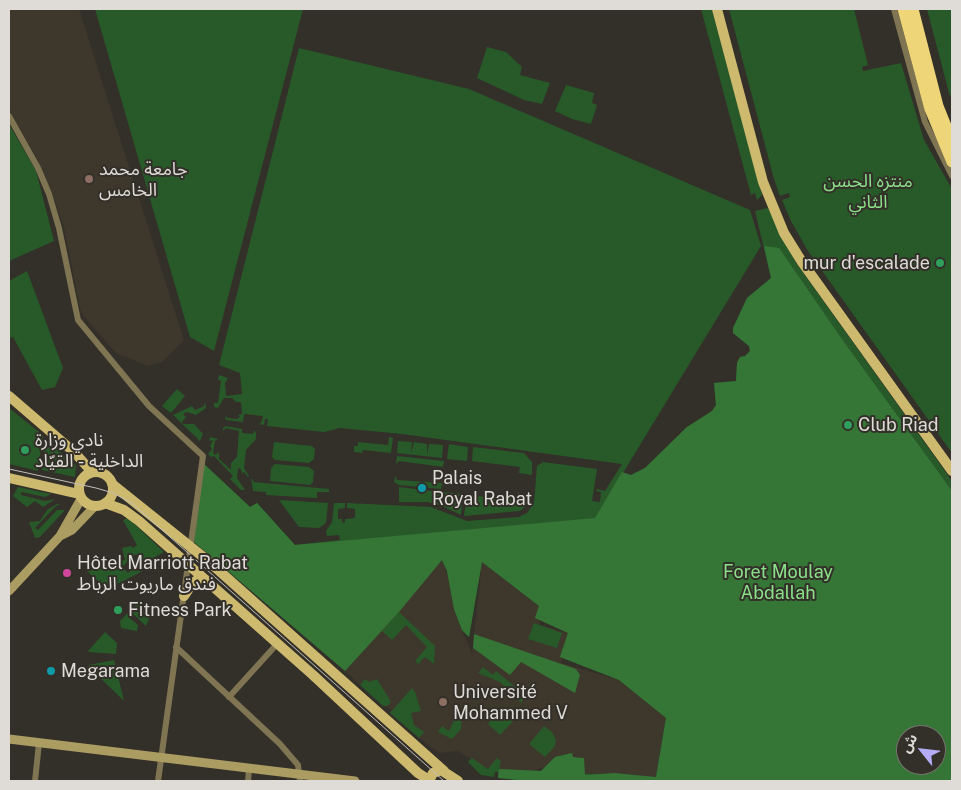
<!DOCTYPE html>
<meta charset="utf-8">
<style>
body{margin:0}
#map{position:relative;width:961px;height:790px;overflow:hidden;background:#332f29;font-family:"Public Sans","Noto Sans Arabic",sans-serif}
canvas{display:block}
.frame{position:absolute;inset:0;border:10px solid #dfdcd8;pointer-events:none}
.north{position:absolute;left:896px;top:725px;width:50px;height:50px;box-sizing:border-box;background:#332f29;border:1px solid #78746f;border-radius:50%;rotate:299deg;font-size:14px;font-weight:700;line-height:20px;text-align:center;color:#dfdcd8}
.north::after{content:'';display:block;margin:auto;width:18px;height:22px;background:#b5acf8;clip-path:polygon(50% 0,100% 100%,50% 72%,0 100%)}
</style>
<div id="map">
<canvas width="961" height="790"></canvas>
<div class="frame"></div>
<div class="north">ش</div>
</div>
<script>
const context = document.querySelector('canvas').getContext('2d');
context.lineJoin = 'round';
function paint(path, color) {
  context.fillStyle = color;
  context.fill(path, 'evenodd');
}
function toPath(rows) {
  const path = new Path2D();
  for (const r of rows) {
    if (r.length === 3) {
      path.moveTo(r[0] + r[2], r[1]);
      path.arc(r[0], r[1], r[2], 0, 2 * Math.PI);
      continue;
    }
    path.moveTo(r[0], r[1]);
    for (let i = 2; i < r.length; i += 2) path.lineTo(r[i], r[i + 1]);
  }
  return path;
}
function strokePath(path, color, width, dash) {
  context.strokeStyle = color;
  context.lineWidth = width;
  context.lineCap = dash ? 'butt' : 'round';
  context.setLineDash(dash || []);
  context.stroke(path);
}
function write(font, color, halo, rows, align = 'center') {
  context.font = font + ' "Public Sans","Noto Sans Arabic",sans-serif';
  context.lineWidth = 4;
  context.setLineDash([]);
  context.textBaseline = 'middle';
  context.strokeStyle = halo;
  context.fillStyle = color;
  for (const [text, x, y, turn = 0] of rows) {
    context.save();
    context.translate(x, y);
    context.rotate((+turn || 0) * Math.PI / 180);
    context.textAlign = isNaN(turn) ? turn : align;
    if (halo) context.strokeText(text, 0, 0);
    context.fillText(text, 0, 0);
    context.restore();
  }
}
paint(toPath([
 [9,9,79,9,184,340,162,362,148,366,116,353,81,313,64,228,55,201,36,157,9,109],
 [443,559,462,630,472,653,482,562,539,606,540,625,568,633,561,663,619,680,667,718,656,777,575,773,555,757,547,766,533,771,498,772,488,769,457,751,440,753,429,746,390,713,391,709,383,706,345,671]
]), '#3e372c');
paint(toPath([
 [95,9,303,9,214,351,190,337],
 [701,9,712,9,762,195,757,200,755,193,751,195],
 [729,9,854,9,868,65,862,67,863,71,901,63,924,140,952,189,952,453,808,251,791,221,782,200,790,197,789,193,780,196,774,179],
 [927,9,952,9,952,100,949,93],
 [487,47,506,52,522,67,520,75,550,83,542,104,524,100,477,78],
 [299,48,469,89,750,210,761,246,623,473,631,475,645,468,687,427,712,411,716,405,714,383,736,381,737,363,740,357,745,356,750,351,749,346,733,333,733,328,747,298,771,278,755,211,768,208,797,264,952,481,952,781,526,781,498,778,498,772,495,772,494,777,481,775,468,762,472,758,488,769,497,758,501,761,499,769,541,771,555,757,572,753,575,773,656,777,666,718,619,680,560,657,568,633,535,618,539,606,482,562,469,637,462,630,454,609,447,571,442,560,345,671,194,542,203,463,250,507,257,503,295,545,340,540,339,535,327,536,326,531,332,522,334,503,345,503,345,508,338,509,338,519,342,519,342,523,345,522,345,519,355,518,355,509,347,508,347,503,431,507,467,521,519,517,527,513,534,503,537,466,543,462,597,469,592,501,600,502,601,492,596,491,597,489,605,491,622,464,402,434,340,428,324,432,267,426,268,419,265,419,264,425,258,424,261,423,263,416,244,414,243,422,226,420,225,416,228,418,237,419,240,417,238,415,242,414,241,402,236,402,232,398,224,398,218,408,214,407,214,403,218,403,221,381,218,380,219,375,228,378,225,383,226,396,242,394,240,373,219,365],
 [906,735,936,735,936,765,906,765],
 [566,85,594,93,592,103,597,105,591,124,572,119,555,111],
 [9,124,36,171,54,241,9,261],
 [27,271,63,368,55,387,42,390,13,337,9,338,9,281],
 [177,389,185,396,171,413,162,406],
 [205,402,206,408,196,415,187,412,183,414,186,417,182,422,183,424,194,424,203,434,200,441,173,415,192,406,195,410,204,406],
 [9,408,43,435,38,471,9,464],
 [226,426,242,429,242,433,253,434,254,430,256,433,256,439,246,450,244,468,249,476,248,477,244,472,242,474,241,469,238,468,237,478,245,490,241,490,230,479,233,476,214,456,211,457,208,454,212,449,210,446,213,440,209,441,210,437,218,439,215,441,213,453,215,455,219,452,219,459,231,470,231,463,237,457,239,431,226,428,223,431,223,428],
 [389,437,393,438,391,453,363,450,362,453,354,452,354,446,358,446,358,442,388,445],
 [45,439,76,465,75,477,42,470],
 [398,441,412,442,411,453,414,442,427,444,427,455,429,444,443,445,442,458,397,453],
 [274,442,312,446,315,449,314,459,309,463,275,460,272,457],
 [449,444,468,447,467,461,447,459],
 [473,447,524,453,532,462,532,475,519,473,520,467,472,461],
 [397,456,444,461,443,467,399,461,396,464],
 [275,464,309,467,314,471,313,482,310,485,270,481,271,468],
 [395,476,397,480,442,483,441,489,399,485,394,482],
 [251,478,254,482,329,489,329,492,317,492,317,498,266,495,266,492,253,491],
 [18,487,51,494,45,497,21,492,21,495,45,501,55,499,43,507,35,501,27,507,13,496],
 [399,487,441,492,439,505,428,502,399,502],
 [444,492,463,494,461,515,442,506],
 [517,493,531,495,527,505,520,511,464,516,467,495,516,500],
 [279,500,328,503,326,523,319,528,299,527],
 [57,504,60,504,55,507,35,528,38,530,57,510,65,510,40,537,35,538,29,522,40,521,47,510],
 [128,518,164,552,143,564,136,554,122,567,128,573,138,563,143,571,107,589,87,571,119,565,118,561,125,560,122,548,131,546,133,548,137,545,123,520],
 [139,602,151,614,146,626,132,613,128,617,138,625,137,631,121,628,120,621],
 [399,612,435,646,434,664,425,657,418,664,415,661,427,647,406,625,392,640,382,631],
 [534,623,562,633,557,648,528,639],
 [105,632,117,643,116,654,89,652,88,651],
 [114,660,124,701,88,666,89,665],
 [483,667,493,675,496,671,526,696,521,703,500,682,478,673],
 [365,679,369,682,377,679,391,702,387,706,383,706,360,685],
 [412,688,415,692,421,711,411,713,414,725,424,732,419,738,390,713],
 [514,712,517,717,500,735,488,724,494,716,499,721],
 [456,716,462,718,461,729,452,739,438,732,442,726,449,731],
 [544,726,552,732,556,740,555,746,545,757,529,744]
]), '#285a29');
paint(toPath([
 [764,246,779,248,844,342,952,491,952,781,530,781,498,778,499,769,541,771,555,757,572,753,573,757,584,758,585,775,614,773,656,777,666,718,619,680,560,657,568,633,535,618,539,606,482,562,469,637,462,630,454,609,447,571,442,560,399,612,345,671,194,542,203,463,250,507,257,503,295,545,595,518,622,472,631,475,645,468,687,427,712,411,716,405,714,383,736,381,737,363,740,357,745,356,750,351,749,346,733,333,733,328,747,298,771,278],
 [906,735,936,735,936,765,906,765],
 [474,634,576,669,580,675,575,693,521,662,510,675,473,648]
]), '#357536');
strokePath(toPath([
 [894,9,925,122,952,176],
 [9,116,38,168,49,194,59,228,78,320,149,406,203,456,158,781],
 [176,647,280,744,298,765,300,781],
 [229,697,277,644],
 [35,781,39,743],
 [248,781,249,769]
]), '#7f7552', 6);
strokePath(toPath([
 [60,536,72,530,95,506],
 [9,591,60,536,81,499],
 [9,739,355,781]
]), '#ab9c62', 9);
strokePath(toPath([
 [717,9,763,182,784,233,802,262,952,471],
 [9,396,74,452,92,472],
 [96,489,17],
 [9,478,79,494],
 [112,484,207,560,444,771],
 [105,503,124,510,139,521,313,675,418,773,429,780],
 [184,596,192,584,201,577],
 [429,781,433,773,441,770,458,781]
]), '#ceba6e', 10);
strokePath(toPath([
 [903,9,930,109,952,162],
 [913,9,938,106,952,141]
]), '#edd578', 11);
strokePath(toPath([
 [9,469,96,488,113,493,133,504,444,781]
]), '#c3c0bc', 1);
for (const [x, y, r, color] of [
 [89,179,5,"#8d6e63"],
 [940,263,5,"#2e9e5b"],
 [848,425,5,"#2e9e5b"],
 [25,450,5,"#2e9e5b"],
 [422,488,5,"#0f9aa8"],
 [67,573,5,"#d1479c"],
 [118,610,5,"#2e9e5b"],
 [51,671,5,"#0f9aa8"],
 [443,702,5,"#8d6e63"]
]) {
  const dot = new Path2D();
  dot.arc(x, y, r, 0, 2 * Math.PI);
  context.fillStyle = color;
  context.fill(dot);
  strokePath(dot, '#332f29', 2);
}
write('18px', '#dfdcd8', '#332f29', [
 ["جامعة محمد",99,169],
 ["الخامس",99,190],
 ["mur d'escalade",930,263,"right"],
 ["Club Riad",858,425],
 ["نادي وزارة",35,440],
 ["الداخلية - القيّاد",35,461],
 ["Palais",432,478],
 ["Royal Rabat",432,499],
 ["Hôtel Marriott Rabat",77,563],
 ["فندق ماريوت الرباط",77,584],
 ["Fitness Park",128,610],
 ["Megarama",61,671],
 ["Université",453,692],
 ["Mohammed V",453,713]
], 'left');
write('18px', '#8ae189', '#332f29', [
 ["منتزه الحسن",868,181],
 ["الثاني",868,202],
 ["Foret Moulay",778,572],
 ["Abdallah",778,593]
]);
</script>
